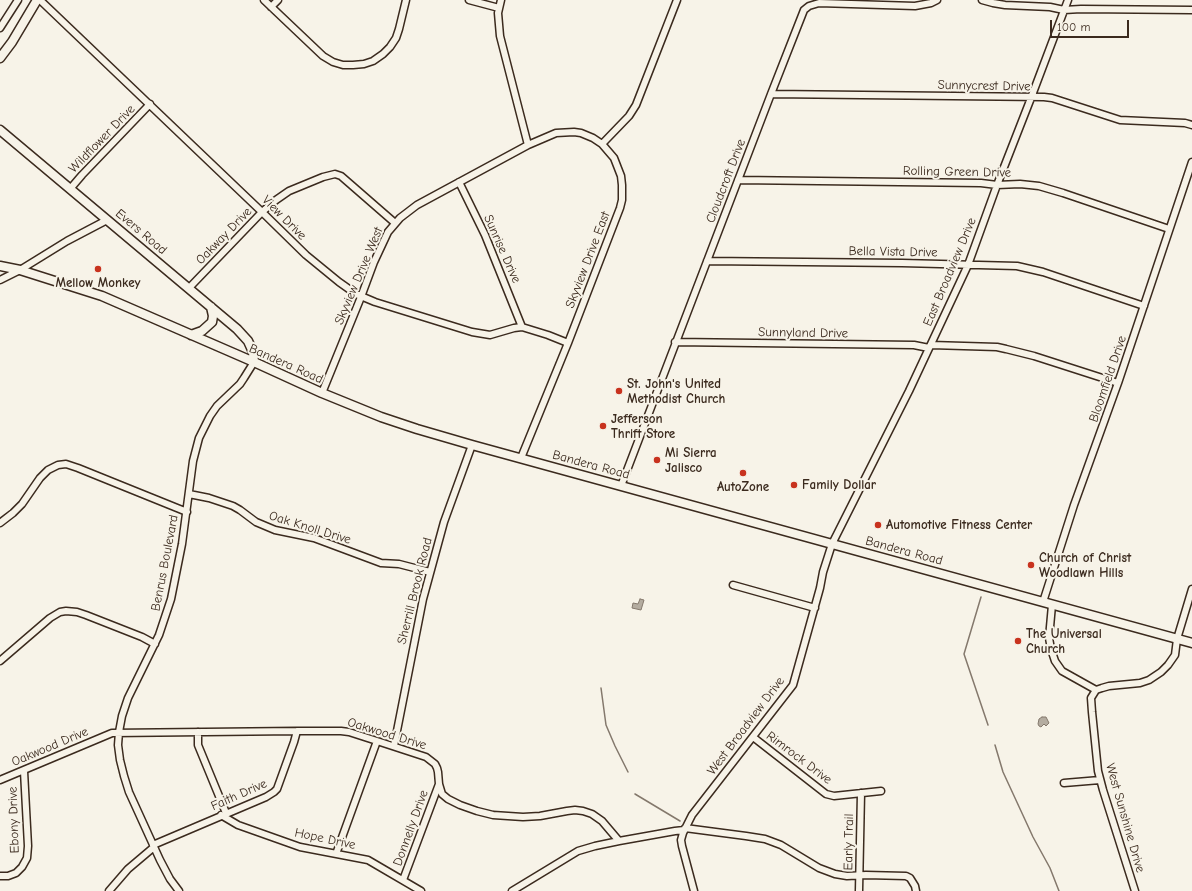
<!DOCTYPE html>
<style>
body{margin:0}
#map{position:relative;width:1192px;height:891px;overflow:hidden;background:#f7f3e8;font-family:"Comic Neue",sans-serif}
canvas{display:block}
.scale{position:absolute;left:1050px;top:20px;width:79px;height:18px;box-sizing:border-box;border:2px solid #3b2a1e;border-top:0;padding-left:5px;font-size:12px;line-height:14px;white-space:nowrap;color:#3b2a1e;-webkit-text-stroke:3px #f7f3e8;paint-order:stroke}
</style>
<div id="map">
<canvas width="1192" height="891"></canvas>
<div class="scale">100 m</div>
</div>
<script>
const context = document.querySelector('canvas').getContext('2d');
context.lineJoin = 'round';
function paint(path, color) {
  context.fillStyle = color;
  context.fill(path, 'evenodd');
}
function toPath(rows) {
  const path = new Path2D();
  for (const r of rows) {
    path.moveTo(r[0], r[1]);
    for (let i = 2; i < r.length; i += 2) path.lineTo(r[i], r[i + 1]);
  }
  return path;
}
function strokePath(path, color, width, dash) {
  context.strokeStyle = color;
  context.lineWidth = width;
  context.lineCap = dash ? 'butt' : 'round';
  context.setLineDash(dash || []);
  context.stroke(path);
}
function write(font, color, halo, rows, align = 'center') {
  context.font = font + ' "Comic Neue",sans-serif';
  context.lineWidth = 4;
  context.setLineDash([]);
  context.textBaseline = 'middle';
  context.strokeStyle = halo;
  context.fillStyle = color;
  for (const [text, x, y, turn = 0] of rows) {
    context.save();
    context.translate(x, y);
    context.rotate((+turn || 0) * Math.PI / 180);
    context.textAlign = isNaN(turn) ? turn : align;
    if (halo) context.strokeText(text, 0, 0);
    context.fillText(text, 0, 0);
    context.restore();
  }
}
const water = toPath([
 [640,599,644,600,641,610,632,608,633,603,638,604,640,599],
 [1042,717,1046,717,1049,723,1046,726,1044,724,1041,727,1039,726,1038,724,1039,719,1042,717]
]);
paint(water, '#b4aca0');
strokePath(water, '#84786c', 1);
strokePath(toPath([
 [981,597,964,654,988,725],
 [601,688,606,725,615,746,628,772],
 [995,745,1003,772,1033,837,1050,868,1059,891],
 [635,794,680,821]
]), '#84786c', 1.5);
const minor = toPath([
 [40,0,262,212,306,255,339,282,356,294,375,302,472,332,490,335,514,328,522,327,548,335,568,343],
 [264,0,323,56,333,62,343,65,353,65,364,64,373,61,383,54,390,47,396,38,399,29,406,0],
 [469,0,499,8],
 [501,0,498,13,500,36,528,145],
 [982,0,993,3,1005,5,1050,7,1064,10,1081,9,1192,10],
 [271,7,278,0],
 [0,28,18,0],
 [771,94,1044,97,1052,98,1120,120,1185,123,1192,125],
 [602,144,629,116,636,105,677,0],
 [738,180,981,183,997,185,1020,184,1039,186,1063,193,1169,229],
 [459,182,485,235,522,327],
 [70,189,82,175,150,104],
 [707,261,902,263,1017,266,1043,272,1144,306],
 [0,280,20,270,67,241,107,220],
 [189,288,262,212,276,200,289,191,323,177,335,174,341,176,395,223],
 [675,342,914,345,929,348],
 [931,345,997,347,1006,349,1034,356,1118,383],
 [322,393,361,297,374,262,388,232,400,218,417,205,528,145,556,133,574,132,581,133,593,138,602,144,614,158,621,176,622,185,622,200,620,208,568,343,521,458],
 [621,486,771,94,804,10,809,6,819,3,915,6,931,3,937,0],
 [189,494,209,498,233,506,240,510,256,522,275,530,314,538,381,563,399,564,430,572],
 [0,523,13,513,22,504,40,478,48,470,58,465,66,464,78,468,187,512],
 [733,585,815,608],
 [1043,602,1074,505,1118,383,1192,162],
 [1052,605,1049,638,1051,649,1055,661,1062,671,1096,690],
 [0,661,50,618,60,612,66,611,77,612,86,615,142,637,155,644],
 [198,732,198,745,226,813],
 [753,737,826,794,834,796,881,791],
 [394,746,423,599,444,522,472,445],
 [0,780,112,733,297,731,341,731,349,732,377,741,426,757,435,764,437,768,438,772,439,784,442,794,448,799,460,805,477,811,493,815,523,817,540,816,567,811,575,810,583,811,592,814,602,821,619,841,675,831,684,830],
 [1064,783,1100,780],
 [221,815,238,825,300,847,368,860,421,891],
 [685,828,746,836,765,839,781,845,819,868,835,874,847,876,866,875,906,876,910,878,915,886,916,891],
 [153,845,266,797,274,792,277,789,294,742,297,731],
 [336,854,377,741],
 [0,876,8,876,16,873,22,867,27,858,28,846,24,771],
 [403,880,439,784],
 [109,891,128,869,154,847],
 [179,891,170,879,160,860,129,792,124,776,120,760,118,745,119,732,122,716,128,698,159,635,171,599,182,544,193,461,199,438,210,416,217,406,240,384,244,378,254,362],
 [512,891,578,851,595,846,619,841],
 [694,891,682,846,681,840,683,833,692,815,793,685,820,588,823,572,832,544,909,391,968,265,997,185,1031,98,1068,0],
 [859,891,861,793],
 [1135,891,1103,790,1098,771,1092,712,1091,698,1096,690,1102,688,1109,686,1140,683,1149,680,1161,672,1168,665,1175,655,1177,639,1192,589]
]);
const major = toPath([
 [0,58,12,42,37,0],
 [0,130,237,329,248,341,253,352,254,362],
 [0,266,20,270,102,296,254,362,322,393,381,417,417,429,472,445,1192,643],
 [191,335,202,331,212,322,213,316,211,307]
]);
strokePath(minor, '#3b2a1e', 9);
strokePath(major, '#3b2a1e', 11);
strokePath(minor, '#f7f3e8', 6);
strokePath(major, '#f7f3e8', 8);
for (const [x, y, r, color] of [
 [98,269,4,"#c8321e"],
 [619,391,4,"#c8321e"],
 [603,426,4,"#c8321e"],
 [657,460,4,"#c8321e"],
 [743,473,4,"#c8321e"],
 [794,485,4,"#c8321e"],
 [878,525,4,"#c8321e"],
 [1031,565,4,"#c8321e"],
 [1018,641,4,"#c8321e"]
]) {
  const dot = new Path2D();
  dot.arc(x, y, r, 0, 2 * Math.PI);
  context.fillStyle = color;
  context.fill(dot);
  strokePath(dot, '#f7f3e8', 1.5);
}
write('13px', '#3b2a1e', '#f7f3e8', [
 ["Sunnycrest Drive",984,86,1],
 ["Wildflower Drive",102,139,-46],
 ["Rolling Green Drive",957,172,1],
 ["Cloudcroft Drive",726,181,-69],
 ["View Drive",284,218,45],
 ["Evers Road",141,232,40],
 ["Oakway Drive",224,236,-46],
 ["Sunrise Drive",502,249,66],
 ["Bella Vista Drive",893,252,1],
 ["Skyview Drive East",588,260,-69],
 ["East Broadview Drive",950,272,-67],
 ["Skyview Drive West",359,276,-67],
 ["Sunnyland Drive",803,333,1],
 ["Bandera Road",286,364,24],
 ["Bloomfield Drive",1108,379,-71],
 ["Bandera Road",591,465,15],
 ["Oak Knoll Drive",310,528,17],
 ["Bandera Road",904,551,15],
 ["Benrus Boulevard",165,563,-79],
 ["Sherrill Brook Road",415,591,-76],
 ["West Broadview Drive",746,726,-53],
 ["Oakwood Drive",387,734,17],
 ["Oakwood Drive",50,747,-23],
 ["Rimrock Drive",799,758,37],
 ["Faith Drive",239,795,-24],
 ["West Sunshine Drive",1125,818,74],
 ["Ebony Drive",14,820,-92],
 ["Donnelly Drive",411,828,-70],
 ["Hope Drive",325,839,12],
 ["Early Trail",849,842,-89]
]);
write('bold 13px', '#3b2a1e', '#f7f3e8', [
 ["Mellow Monkey",98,283,"center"],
 ["St. John's United",627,384],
 ["Methodist Church",627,399],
 ["Jefferson",611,419],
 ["Thrift Store",611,434],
 ["Mi Sierra",665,453],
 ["Jalisco",665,468],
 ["Family Dollar",802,485],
 ["AutoZone",743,487,"center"],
 ["Automotive Fitness Center",886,525],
 ["Church of Christ",1039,558],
 ["Woodlawn Hills",1039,573],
 ["The Universal",1026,634],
 ["Church",1026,649]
], 'left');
</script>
